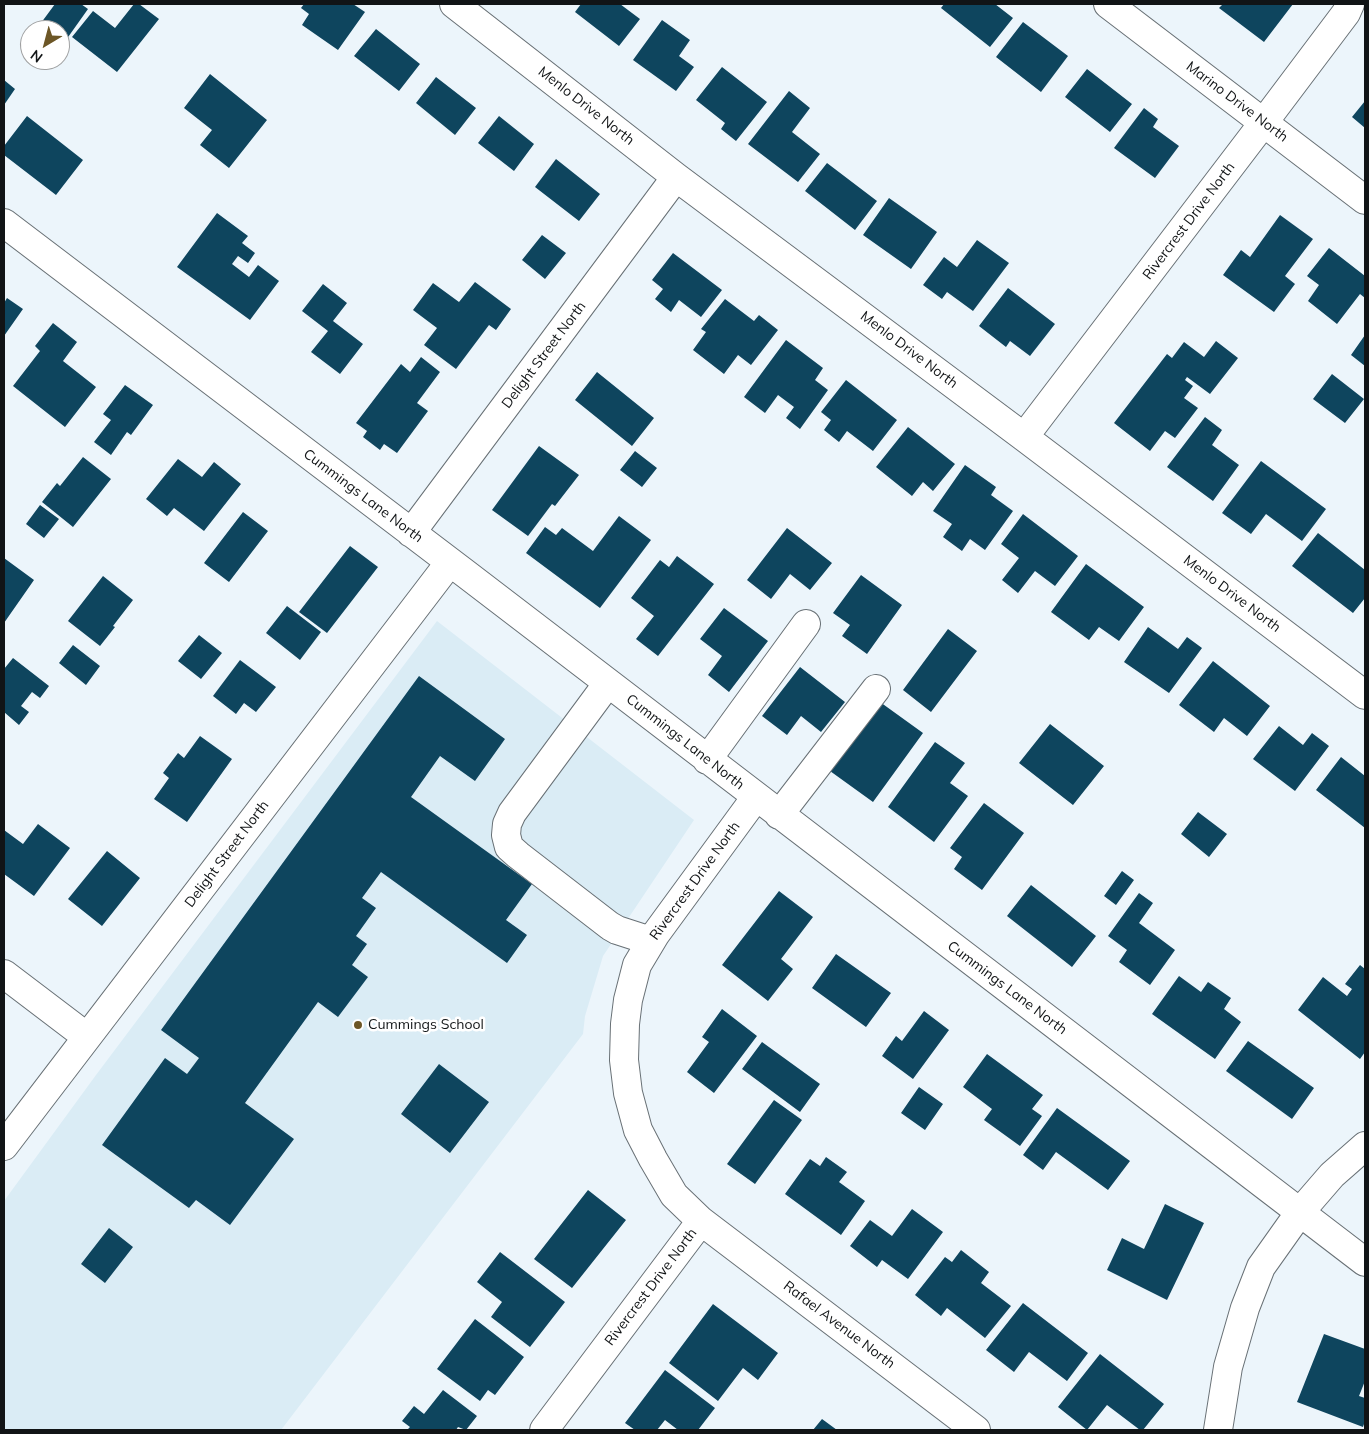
<!DOCTYPE html>
<style>
body{margin:0}
#map{position:relative;width:1369px;height:1434px;overflow:hidden;background:#ecf5fb;font-family:Mulish,sans-serif}
canvas{display:block}
.frame{position:absolute;inset:0;border:5px solid #111416;pointer-events:none}
.north{position:absolute;left:20px;top:20px;width:50px;height:50px;box-sizing:border-box;background:#fff;border:1px solid #a0a1a2;border-radius:50%;rotate:217deg;font-size:14px;font-weight:700;line-height:20px;text-align:center;color:#111416}
.north::after{content:'';display:block;margin:auto;width:18px;height:22px;background:#6c5626;clip-path:polygon(50% 0,100% 100%,50% 72%,0 100%)}
</style>
<div id="map">
<canvas width="1369" height="1434"></canvas>
<div class="frame"></div>
<div class="north">N</div>
</div>
<script>
const context = document.querySelector('canvas').getContext('2d');
context.lineJoin = 'round';
function paint(path, color) {
  context.fillStyle = color;
  context.fill(path, 'evenodd');
}
function toPath(rows) {
  const path = new Path2D();
  for (const r of rows) {
    path.moveTo(r[0], r[1]);
    for (let i = 2; i < r.length; i += 2) path.lineTo(r[i], r[i + 1]);
  }
  return path;
}
function strokePath(path, color, width, dash) {
  context.strokeStyle = color;
  context.lineWidth = width;
  context.lineCap = dash ? 'butt' : 'round';
  context.setLineDash(dash || []);
  context.stroke(path);
}
function write(font, color, halo, rows, align = 'center') {
  context.font = font + ' Mulish,sans-serif';
  context.lineWidth = 5;
  context.setLineDash([]);
  context.textBaseline = 'middle';
  context.strokeStyle = halo;
  context.fillStyle = color;
  for (const [text, x, y, turn = 0] of rows) {
    context.save();
    context.translate(x, y);
    context.rotate((+turn || 0) * Math.PI / 180);
    context.textAlign = isNaN(turn) ? turn : align;
    if (halo) context.strokeText(text, 0, 0);
    context.fillText(text, 0, 0);
    context.restore();
  }
}
paint(toPath([
 [437,621,694,820,603,956,585,1016,583,1034,281,1430,4,1430,4,1201,96,1075]
]), '#daecf5');
paint(toPath([
 [55,4,81,4,88,9,66,40,60,36,60,30,52,30,41,23],
 [134,4,139,4,159,19,117,72,72,37,93,11,115,28],
 [304,4,353,4,365,12,338,50,302,25,309,14,301,8],
 [581,4,620,4,640,19,619,46,575,12],
 [944,4,995,4,1013,18,990,47,941,8],
 [1223,4,1293,4,1264,42,1219,8],
 [662,20,690,40,679,56,694,67,676,91,633,60],
 [1023,22,1068,56,1041,92,996,57],
 [376,29,420,64,399,91,354,56],
 [722,67,767,102,736,141,721,129,725,123,696,100],
 [1087,69,1132,104,1110,132,1065,97],
 [210,74,267,120,229,168,200,145,212,130,184,108],
 [436,77,476,108,455,135,416,103],
 [4,80,15,89,4,105],
 [789,91,810,108,792,132,820,154,798,182,748,144],
 [1365,101,1365,128,1352,117],
 [1144,108,1158,119,1153,127,1179,146,1155,178,1114,148],
 [27,116,83,160,56,195,4,155,4,146],
 [499,116,534,144,514,171,478,143],
 [556,159,600,194,579,221,535,187],
 [827,163,877,201,855,230,805,191],
 [889,198,937,232,911,269,863,235],
 [217,213,248,236,242,243,255,253,248,263,238,256,232,264,249,277,258,265,279,281,250,320,177,267],
 [1280,215,1313,239,1285,276,1295,284,1274,312,1223,275,1241,250,1250,257],
 [542,235,566,253,545,279,522,260],
 [977,240,1009,263,973,311,947,292,942,299,923,285,944,257,957,267],
 [1329,248,1365,276,1365,298,1360,294,1337,324,1308,301,1319,285,1307,276],
 [673,253,722,290,701,317,679,300,671,312,655,299,663,289,652,280],
 [475,282,511,309,496,330,489,325,456,369,424,345,437,328,413,310,433,283,459,302],
 [323,284,347,303,333,321,363,344,340,374,311,352,328,331,302,311],
 [1008,288,1055,324,1030,356,1010,341,1006,347,979,326],
 [7,298,23,309,4,336,4,303],
 [725,299,754,321,759,315,778,330,751,365,738,355,724,374,693,350,706,332,701,329],
 [53,323,77,342,63,361,96,387,65,427,13,386,40,351,35,346],
 [1365,335,1365,366,1351,355],
 [786,340,823,368,815,380,828,390,800,429,786,418,794,407,778,395,765,413,744,397],
 [1216,341,1238,358,1210,394,1187,377,1185,380,1193,386,1184,398,1198,408,1175,438,1165,431,1150,451,1114,423,1167,354,1172,358,1184,342,1204,357],
 [421,357,440,372,417,403,428,411,397,453,384,444,380,450,363,437,367,431,356,423,401,364,410,372],
 [597,372,654,418,632,446,575,400],
 [1332,374,1364,399,1345,423,1313,399],
 [846,380,897,420,873,451,847,431,839,442,824,430,831,420,821,412],
 [125,385,153,405,131,435,127,432,111,455,94,442,111,420,103,414],
 [1205,417,1222,430,1212,445,1239,465,1213,501,1167,467],
 [908,427,955,464,933,491,923,482,912,496,876,467],
 [539,446,579,475,555,506,552,504,528,536,492,510],
 [635,451,657,468,642,487,620,470],
 [83,457,111,479,73,527,42,502,57,483,60,486],
 [178,459,202,477,214,462,241,484,204,531,174,508,167,516,146,499],
 [1261,461,1326,509,1302,541,1266,514,1251,534,1222,513],
 [965,465,996,487,991,495,1013,511,985,550,970,539,962,551,943,537,952,524,933,511],
 [40,505,59,519,44,538,26,524],
 [243,512,268,531,229,582,204,563],
 [1023,514,1078,556,1055,586,1035,571,1018,593,1002,580,1019,558,1001,544],
 [619,516,651,540,600,608,526,553,545,527,556,535,562,528,593,551],
 [787,528,832,563,810,590,790,574,771,599,747,580],
 [1318,533,1365,570,1365,598,1353,613,1292,566],
 [350,546,378,567,327,633,299,612],
 [677,556,714,584,658,656,636,639,654,616,631,598,660,560,669,567],
 [4,558,34,580,4,623],
 [1086,564,1144,607,1119,641,1099,627,1089,640,1051,612],
 [861,575,902,605,867,654,842,636,850,625,833,613],
 [103,576,133,600,113,626,115,627,100,646,68,621],
 [287,606,321,632,300,660,266,633],
 [724,608,768,641,729,692,708,675,722,656,700,639],
 [1148,627,1178,649,1187,637,1202,648,1169,693,1124,662],
 [948,629,977,651,931,712,903,690],
 [199,635,222,653,201,679,178,661],
 [73,645,100,666,86,685,59,663],
 [13,658,49,686,40,698,32,692,21,706,29,712,19,725,4,712,4,669],
 [240,660,276,687,256,712,244,703,236,714,213,696],
 [1213,661,1270,706,1247,736,1224,718,1214,732,1179,705],
 [800,667,845,702,821,732,801,716,787,735,762,716],
 [419,676,505,739,475,781,440,756,411,797,532,884,506,920,527,935,507,963,381,872,362,898,376,908,356,936,367,944,352,965,368,977,338,1017,318,1002,245,1103,294,1139,230,1225,196,1200,189,1208,102,1145,165,1058,187,1074,199,1058,161,1030],
 [880,702,923,733,873,802,830,771],
 [1050,724,1104,766,1073,805,1019,763],
 [1279,726,1303,745,1312,733,1329,746,1295,791,1253,759],
 [200,736,232,759,187,822,154,799,169,778,163,773,178,753,184,758],
 [935,742,965,763,950,783,968,796,934,842,888,807],
 [1341,757,1365,776,1365,828,1316,790],
 [984,803,1024,833,982,890,954,869,962,857,950,848],
 [1198,812,1227,834,1209,857,1181,834],
 [38,824,70,848,34,896,4,874,4,830,23,844],
 [107,851,140,878,102,926,68,899],
 [1122,871,1134,880,1116,905,1104,896],
 [1031,885,1096,936,1072,967,1007,916],
 [779,891,813,917,781,959,793,969,768,1001,722,965],
 [1139,893,1153,903,1139,923,1175,950,1150,985,1119,962,1127,950,1108,936],
 [836,954,891,993,866,1027,812,988],
 [1360,965,1365,969,1365,1052,1360,1059,1298,1010,1323,977,1347,996,1352,989,1345,984],
 [1179,976,1201,992,1208,982,1231,998,1224,1009,1241,1022,1215,1059,1152,1014],
 [722,1009,757,1036,714,1093,687,1072,709,1042,702,1037],
 [924,1011,949,1030,913,1079,882,1056,896,1036,902,1041],
 [1248,1041,1314,1088,1292,1119,1226,1071],
 [762,1042,820,1084,800,1112,742,1069],
 [987,1054,1043,1095,1032,1109,1042,1116,1020,1146,984,1120,992,1109,963,1087],
 [439,1064,489,1102,450,1153,401,1114],
 [919,1087,943,1104,925,1130,901,1113],
 [774,1100,802,1120,755,1184,727,1164],
 [1057,1108,1130,1161,1108,1190,1056,1152,1043,1170,1023,1155],
 [826,1157,847,1172,839,1182,865,1201,841,1235,785,1194,810,1159,820,1166],
 [588,1190,626,1220,572,1288,534,1259],
 [1165,1204,1204,1223,1167,1300,1107,1270,1122,1238,1144,1249],
 [912,1209,943,1232,908,1279,882,1260,877,1267,850,1246,870,1220,892,1236],
 [109,1228,133,1247,105,1283,81,1264],
 [961,1250,989,1272,981,1283,1011,1306,985,1338,947,1308,941,1316,915,1295,945,1257,952,1262],
 [500,1252,565,1302,530,1347,491,1317,502,1302,477,1282],
 [1023,1303,1088,1353,1067,1381,1029,1352,1014,1372,986,1350],
 [713,1304,778,1353,758,1380,743,1368,718,1401,669,1363],
 [475,1319,524,1357,495,1395,488,1390,480,1401,437,1369],
 [1324,1334,1365,1349,1365,1381,1359,1396,1365,1398,1365,1421,1363,1427,1297,1402],
 [1100,1354,1164,1404,1143,1430,1140,1430,1107,1405,1087,1430,1058,1407],
 [665,1370,715,1408,698,1430,678,1430,665,1420,657,1430,635,1430,625,1423],
 [443,1390,477,1416,466,1430,458,1427,456,1430,407,1430,410,1427,402,1421,414,1406,424,1414],
 [822,1419,837,1430,813,1430]
]), '#0e455e');
const minor = toPath([
 [454,4,676,177,1024,437,1365,695],
 [1108,4,1365,200],
 [4,223,466,574,1365,1262],
 [1024,437,1264,122,1346,13,1350,4],
 [411,533,676,177],
 [608,683,512,813,507,824,506,835,509,847,518,855,610,926,617,930,651,941],
 [707,760,806,624],
 [756,797,655,935,637,965,628,1000,625,1024,624,1060,628,1093,638,1130,653,1159,674,1195,701,1221,976,1430],
 [779,815,876,689],
 [4,974,87,1037],
 [4,1146,450,562],
 [544,1430,701,1221],
 [1218,1430,1228,1367,1245,1308,1261,1267,1300,1212,1332,1175,1365,1146]
]);
strokePath(minor, '#687075', 30);
strokePath(minor, '#fff', 28);
for (const [x, y, r, color] of [
 [358,1025,5,"#6c5626"]
]) {
  const dot = new Path2D();
  dot.arc(x, y, r, 0, 2 * Math.PI);
  context.fillStyle = color;
  context.fill(dot);
  strokePath(dot, '#fff', 2);
}
write('14px', '#111416', '#fff', [
 ["Marino Drive North",1237,102,37],
 ["Menlo Drive North",586,106,38],
 ["Rivercrest Drive North",1189,221,-53],
 ["Menlo Drive North",909,350,37],
 ["Delight Street North",544,355,-53],
 ["Cummings Lane North",363,496,37],
 ["Menlo Drive North",1232,594,37],
 ["Cummings Lane North",685,742,38],
 ["Delight Street North",227,854,-53],
 ["Rivercrest Drive North",695,881,-54],
 ["Cummings Lane North",1007,988,37],
 ["Rivercrest Drive North",651,1287,-53],
 ["Rafael Avenue North",839,1325,37]
]);
write('14px', '#111416', '#fff', [
 ["Cummings School",368,1025]
], 'left');
</script>
